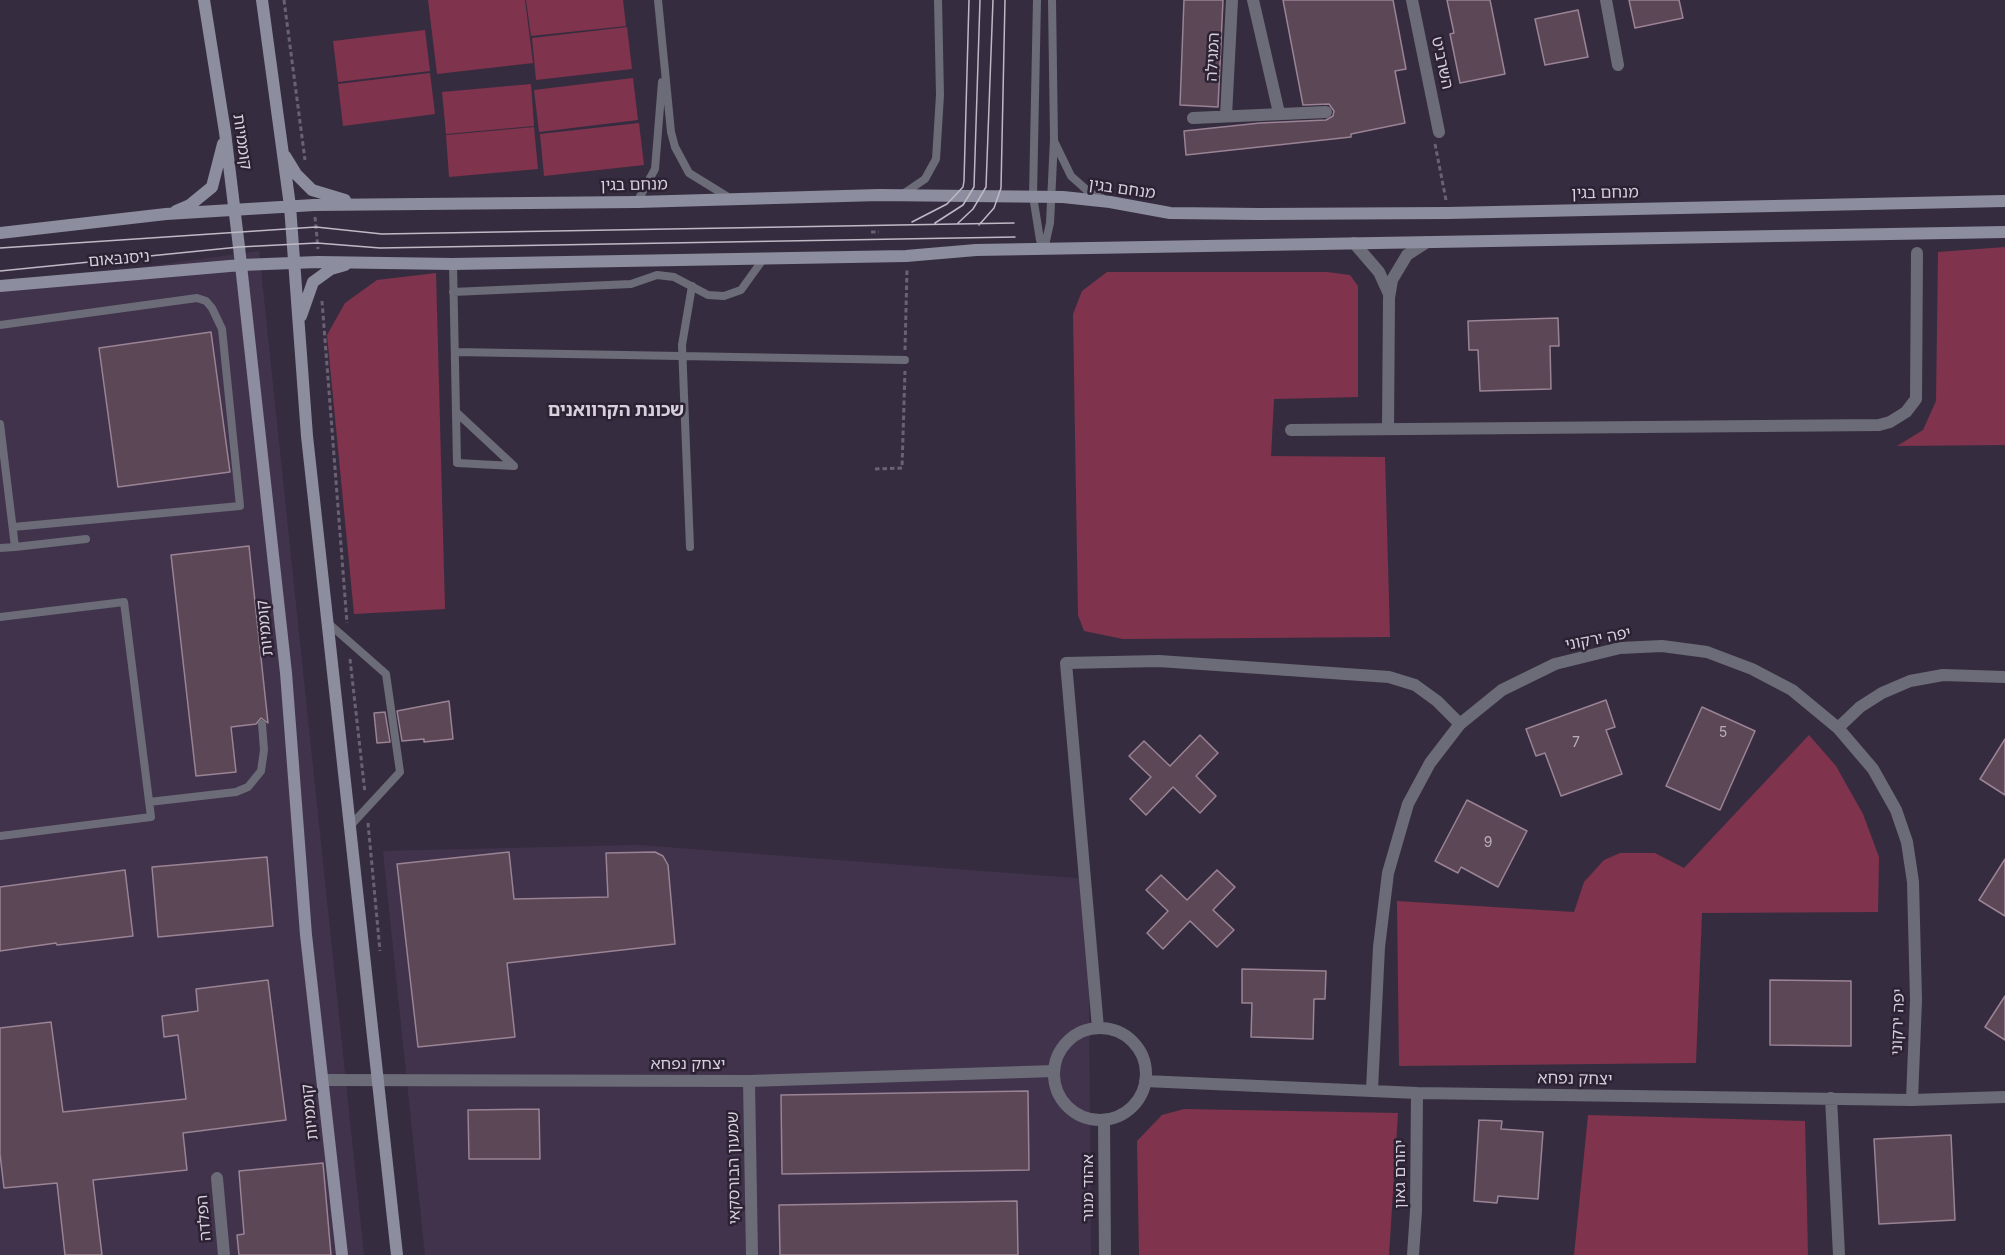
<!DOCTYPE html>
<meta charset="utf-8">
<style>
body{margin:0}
canvas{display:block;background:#362c3f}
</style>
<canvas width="2005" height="1255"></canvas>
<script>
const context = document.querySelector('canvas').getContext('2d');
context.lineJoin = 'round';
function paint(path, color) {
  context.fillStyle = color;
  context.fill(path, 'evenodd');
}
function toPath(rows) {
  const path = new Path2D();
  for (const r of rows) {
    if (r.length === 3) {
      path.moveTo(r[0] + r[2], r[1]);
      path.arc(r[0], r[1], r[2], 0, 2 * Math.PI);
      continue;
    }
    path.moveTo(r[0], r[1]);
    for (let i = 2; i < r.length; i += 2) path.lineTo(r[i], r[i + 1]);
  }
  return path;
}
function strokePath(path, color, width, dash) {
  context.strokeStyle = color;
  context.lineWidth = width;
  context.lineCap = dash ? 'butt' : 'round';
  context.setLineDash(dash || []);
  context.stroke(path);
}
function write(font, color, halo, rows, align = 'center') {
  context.font = font + ' Inter,"Noto Sans Hebrew",sans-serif';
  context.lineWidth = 5;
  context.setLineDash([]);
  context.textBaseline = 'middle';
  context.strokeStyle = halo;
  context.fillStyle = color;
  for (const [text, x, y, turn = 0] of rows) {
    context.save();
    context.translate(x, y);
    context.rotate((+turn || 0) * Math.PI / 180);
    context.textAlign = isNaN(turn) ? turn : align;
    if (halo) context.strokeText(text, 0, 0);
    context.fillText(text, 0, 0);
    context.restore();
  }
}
paint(toPath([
 [259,251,364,1255,0,1255,0,287],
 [638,845,1088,879,1091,1255,425,1255,383,851]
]), '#41334c');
paint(toPath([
 [428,0,525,0,533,63,437,74],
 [526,0,623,0,626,26,531,36],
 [627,27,632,69,536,80,532,38],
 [425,30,430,71,338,82,333,41],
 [430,73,435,114,343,126,338,84],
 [633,78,638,120,539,132,534,90],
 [531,84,534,126,446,134,442,92],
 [639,123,644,165,544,176,540,134],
 [534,127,538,169,449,177,446,135],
 [2005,247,2005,445,1897,446,1923,430,1936,401,1938,252],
 [1107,272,1327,272,1350,275,1358,286,1358,397,1274,399,1271,456,1385,457,1390,637,1123,639,1084,631,1078,615,1073,314,1082,291],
 [436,273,445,609,354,614,327,335,345,303,377,280],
 [1809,735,1836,766,1863,814,1879,857,1878,912,1702,913,1696,1063,1399,1066,1397,901,1574,912,1584,882,1604,860,1620,853,1655,853,1684,868],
 [1184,1109,1398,1113,1389,1255,1139,1255,1137,1141,1162,1115],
 [1588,1115,1805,1121,1808,1255,1574,1255]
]), '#7f334c');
const building = toPath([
 [1184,0,1223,0,1218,107,1180,105,1184,0],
 [1283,0,1393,0,1406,69,1395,71,1405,123,1351,134,1351,137,1186,155,1184,131,1260,123,1326,120,1333,116,1334,111,1329,104,1303,105,1283,0],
 [1447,0,1490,0,1505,74,1460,83,1450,34,1454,33,1447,0],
 [1629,0,1679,0,1683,18,1635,28,1629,0],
 [1578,10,1588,57,1545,65,1535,19,1578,10],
 [1558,318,1559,346,1550,346,1551,389,1480,391,1478,350,1469,350,1468,321,1558,318],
 [211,332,230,472,118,487,99,348,211,332],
 [249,546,268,723,261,718,256,724,231,727,236,772,196,776,171,555,249,546],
 [1606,700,1615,727,1606,730,1622,774,1561,796,1545,753,1536,756,1526,729,1606,700],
 [449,701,453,739,424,742,424,739,402,741,397,711,449,701],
 [1702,707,1755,731,1720,810,1666,786,1702,707],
 [385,712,390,742,377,743,374,713,385,712],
 [1200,735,1218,753,1196,776,1216,796,1200,813,1173,787,1146,815,1130,799,1151,777,1129,756,1144,741,1170,766,1200,735],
 [2005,739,2005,795,1980,779,2005,739],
 [1467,800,1527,831,1498,887,1461,867,1458,873,1435,861,1467,800],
 [509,852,514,899,608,897,606,853,655,852,663,856,668,865,675,944,507,963,515,1037,418,1047,397,864,509,852],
 [267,857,273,926,158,937,152,867,267,857],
 [2005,859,2005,916,1979,900,2005,859],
 [125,870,133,936,57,945,56,943,0,951,0,887,125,870],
 [1217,870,1235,887,1213,910,1234,930,1217,947,1190,921,1163,949,1147,933,1168,911,1146,890,1161,875,1187,900,1217,870],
 [1242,969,1326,971,1325,999,1314,999,1313,1039,1251,1037,1252,1003,1242,1003,1242,969],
 [268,980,286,1120,183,1133,187,1170,93,1180,102,1255,65,1255,57,1183,4,1188,0,1154,0,1028,51,1022,63,1112,186,1099,178,1035,164,1037,162,1016,198,1011,196,989,268,980],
 [1770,980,1851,981,1851,1046,1770,1045,1770,980],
 [2005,996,2005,1040,1985,1027,2005,996],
 [1028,1091,1029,1170,782,1174,781,1095,1028,1091],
 [539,1109,540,1159,469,1159,468,1110,539,1109],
 [1479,1120,1502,1121,1501,1129,1543,1132,1538,1199,1498,1196,1497,1203,1474,1201,1479,1120],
 [1951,1135,1955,1220,1879,1224,1874,1139,1951,1135],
 [323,1163,331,1255,239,1255,237,1235,244,1234,239,1171,323,1163],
 [1017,1201,1018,1255,780,1255,779,1205,1017,1201]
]);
paint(building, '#5c4756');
strokePath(building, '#9a8394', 1.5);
strokePath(toPath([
 [284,0,305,160],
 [1435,144,1446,200],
 [315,217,318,249],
 [871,232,879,232],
 [322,301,347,623],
 [905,350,907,269],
 [875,469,902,468,905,371],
 [350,659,365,793],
 [368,823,380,951]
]), '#6a6172', 3, [4.5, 3]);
strokePath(toPath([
 [658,0,671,132,675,147,689,173,728,197],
 [1037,0,1033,196,1040,240,1044,250],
 [1055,143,1071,176,1090,193,1102,198],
 [903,194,925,179,936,159,940,95,938,0],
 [637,202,655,169,662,82],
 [1044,250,1050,223,1054,139,1052,0],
 [453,264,457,463,514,466,456,412],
 [453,292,631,284,657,275,674,277,708,295,724,296,741,290,764,258],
 [0,325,197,298,206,301,212,308,222,329,240,506,13,527],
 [455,352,905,360],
 [0,424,15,547,0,548],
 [15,547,86,539],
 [690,547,682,345,692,286],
 [0,617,124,602,151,817,0,836],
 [328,623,386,674,400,772,351,825],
 [149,802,236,792,248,787,261,771,264,750,262,724]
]), '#6b6c77', 8);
strokePath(toPath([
 [1253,0,1279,113],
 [1412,0,1439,132],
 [1606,0,1618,65],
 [1226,116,1232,0],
 [1193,118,1326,112],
 [1354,243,1379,272,1389,294],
 [1388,429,1389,298,1392,280,1407,255,1427,242],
 [1291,430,1879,425,1890,422,1906,412,1916,399,1917,253],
 [1838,728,1860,707,1882,693,1910,681,1943,675,2005,677],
 [1098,1028,1066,663,1159,661,1389,677,1415,685,1437,701,1460,724],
 [1100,1074,46],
 [323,1080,749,1081,1054,1071],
 [749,1081,752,1255],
 [1145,1081,1417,1093,1912,1100,2005,1097],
 [1372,1090,1379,947,1388,873,1408,804,1430,763,1460,724,1502,690,1555,664,1620,648,1662,646,1707,652,1752,669,1792,690,1838,728,1873,769,1896,810,1907,842,1913,882,1916,1000,1912,1100],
 [1831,1098,1839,1255],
 [1104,1120,1105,1255],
 [217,1178,224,1255],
 [1413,1255,1416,1211,1417,1093]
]), '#6b6c77', 12);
strokePath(toPath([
 [204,0,225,132,239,247,286,673,306,935,342,1255],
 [262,0,290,206,307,436,397,1255],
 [285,156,296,174,312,190,345,200],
 [176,211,190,205,212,187,223,144],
 [0,233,166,214,314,205,637,202,879,195,1063,197,1110,202,1170,213,1259,214,1448,213,2005,201],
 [0,286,241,265,318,262,453,264,906,256,976,250,2005,232],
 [301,316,313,282,331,269,345,265]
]), '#8c8d9e', 12);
strokePath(toPath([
 [912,222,947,204,963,187,964,181,969,0],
 [935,223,963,205,974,187,980,0],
 [957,224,973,209,986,187,993,0],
 [979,225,994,208,1001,188,1005,0],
 [0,248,316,227,382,234,1014,223],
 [0,271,239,247,317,243,380,248,1015,237]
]), '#bfb9c6', 1.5);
write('14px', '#b8aeba', null, [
 ["5",1723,733],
 ["7",1576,743],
 ["9",1488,843]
]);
write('16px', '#d6d0dc', '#2c2234', [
 ["המגילה",1213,57,-87],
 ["השרביט",1442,63,78],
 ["קוממיות",242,142,82],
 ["מנחם בגין",634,185,-1],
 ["מנחם בגין",1122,189,8],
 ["מנחם בגין",1605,193,-1],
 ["ניסנבאום",119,259,-5],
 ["קוממיות",265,628,-96],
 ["יפה ירקוני",1598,639,-11],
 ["יפה ירקוני",1898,1022,-88],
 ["יצחק נפחא",688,1064],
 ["יצחק נפחא",1575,1079,1],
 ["קוממיות",310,1112,-96],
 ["שמעון הבורסקאי",734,1168,-91],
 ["יהורם גאון",1400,1174,-90],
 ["אהוד מנור",1088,1188,-90],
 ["הפלדה",204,1218,-95]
]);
write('bold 18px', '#d6d0dc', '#2c2234', [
 ["שכונת הקרוואנים",616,411]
]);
</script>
